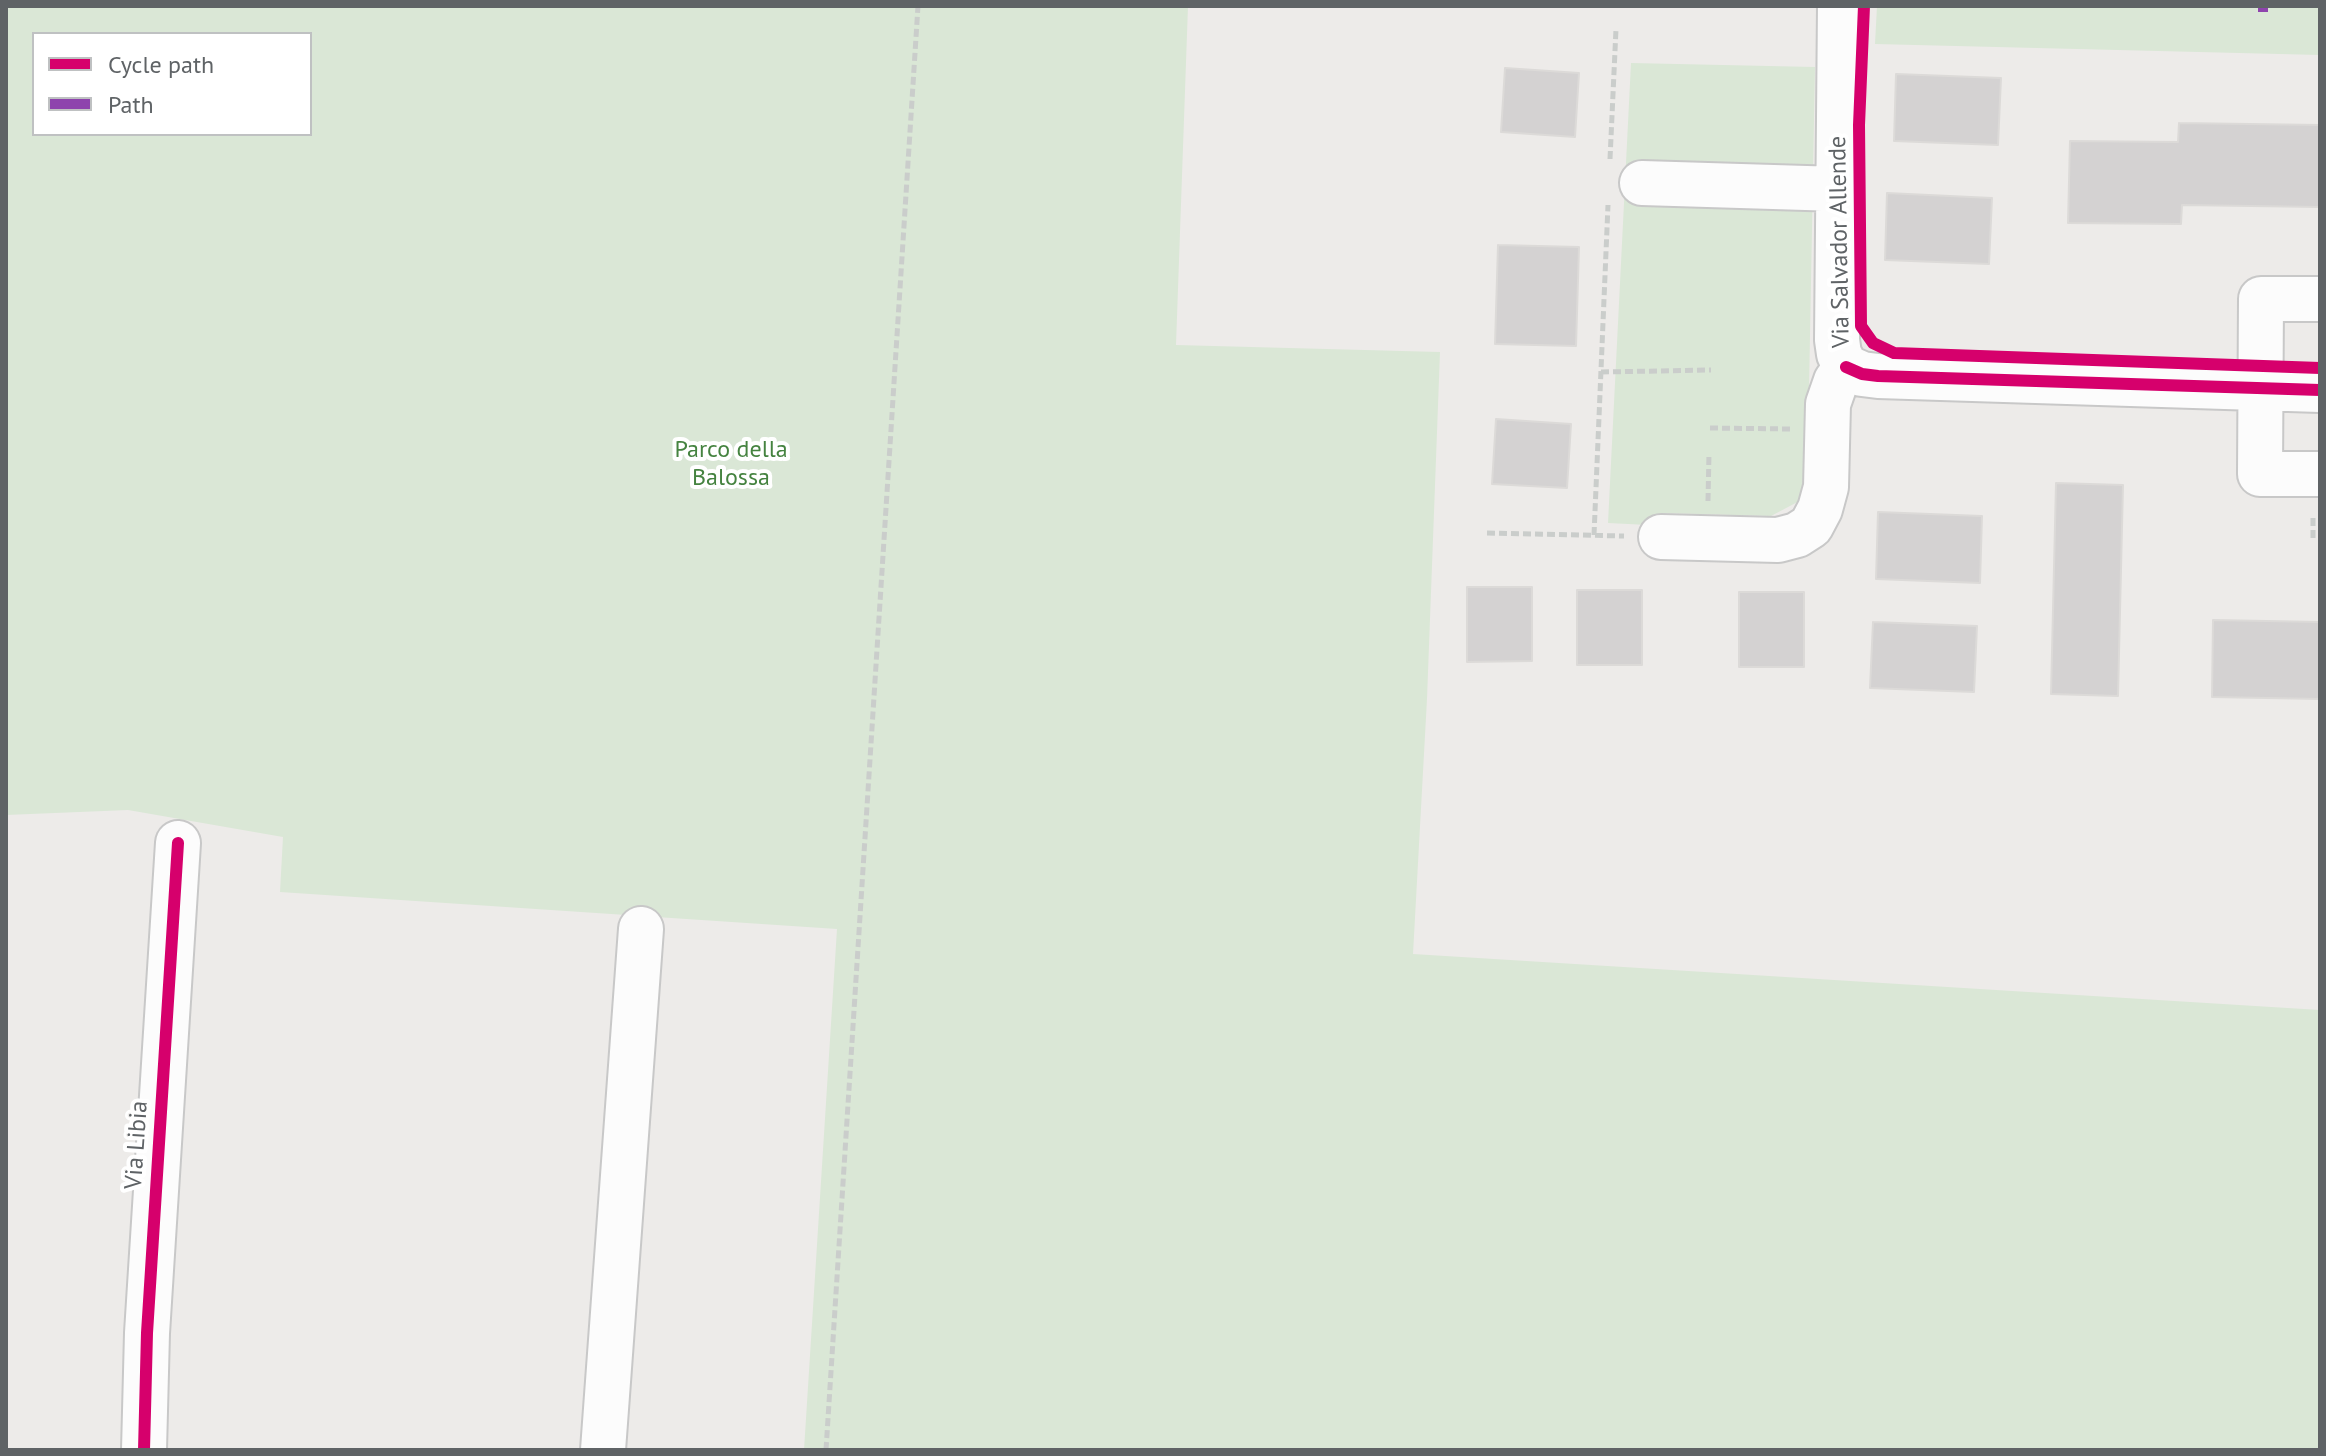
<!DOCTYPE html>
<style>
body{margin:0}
#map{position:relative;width:2326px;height:1456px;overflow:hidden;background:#edebe9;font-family:"PT Sans",sans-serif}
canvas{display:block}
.frame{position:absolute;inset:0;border:8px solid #5f6366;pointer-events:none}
.legend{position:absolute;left:32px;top:32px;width:280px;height:104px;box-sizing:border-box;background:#fff;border:2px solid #bfc1c2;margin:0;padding:10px 14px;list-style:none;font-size:24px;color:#5f6366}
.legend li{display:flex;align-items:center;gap:16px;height:40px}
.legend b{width:40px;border:2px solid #bfc1c2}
</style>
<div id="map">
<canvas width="2326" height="1456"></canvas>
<div class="frame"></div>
<ul class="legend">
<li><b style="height:10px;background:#d6006c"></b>Cycle path</li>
<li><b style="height:10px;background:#8e44ad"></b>Path</li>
</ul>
</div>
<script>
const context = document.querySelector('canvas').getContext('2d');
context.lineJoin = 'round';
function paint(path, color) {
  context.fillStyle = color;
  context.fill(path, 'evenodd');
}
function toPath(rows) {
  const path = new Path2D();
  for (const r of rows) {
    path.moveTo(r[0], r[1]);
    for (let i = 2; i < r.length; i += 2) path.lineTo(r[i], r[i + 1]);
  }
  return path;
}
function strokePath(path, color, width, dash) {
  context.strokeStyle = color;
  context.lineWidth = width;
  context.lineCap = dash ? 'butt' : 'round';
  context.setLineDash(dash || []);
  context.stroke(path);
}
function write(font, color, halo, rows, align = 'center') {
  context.font = font + ' "PT Sans",sans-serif';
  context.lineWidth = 8;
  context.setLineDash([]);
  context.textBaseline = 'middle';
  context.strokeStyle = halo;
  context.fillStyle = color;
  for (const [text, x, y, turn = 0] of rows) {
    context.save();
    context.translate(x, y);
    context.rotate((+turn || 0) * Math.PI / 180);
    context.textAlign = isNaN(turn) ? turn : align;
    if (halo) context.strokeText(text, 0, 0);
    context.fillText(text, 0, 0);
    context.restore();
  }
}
paint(toPath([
 [6,6,1188,6,1176,345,1440,352,1427,699,1413,954,2320,1010,2320,1450,804,1450,837,929,280,892,283,837,128,810,6,815],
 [34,34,310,34,310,134,34,134],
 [1877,6,2320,6,2320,55,1875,44],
 [1631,63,1815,67,1807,497,1771,516,1661,513,1648,525,1608,523]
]), '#dae7d6');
const building = toPath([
 [1505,68,1579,73,1575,137,1501,132,1505,68],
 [1896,74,2001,78,1998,145,1894,141,1896,74],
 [2179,123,2320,125,2320,207,2182,205,2181,224,2068,223,2070,141,2178,142,2179,123],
 [1887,193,1992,198,1989,264,1885,260,1887,193],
 [1498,245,1579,247,1576,346,1495,344,1498,245],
 [1496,419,1571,424,1567,488,1492,484,1496,419],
 [2056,483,2123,485,2118,696,2051,694,2056,483],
 [1878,512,1982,516,1980,583,1876,579,1878,512],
 [1467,587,1532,587,1532,661,1467,662,1467,587],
 [1577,590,1642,590,1642,665,1577,665,1577,590],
 [1739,592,1804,592,1804,667,1739,667,1739,592],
 [2213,620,2320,622,2320,699,2212,697,2213,620],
 [1873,622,1977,626,1974,692,1870,688,1873,622]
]);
paint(building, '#d4d2d2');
strokePath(building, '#dcdad8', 2);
const minor = toPath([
 [1840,6,1837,340,1839,354,1846,367],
 [1642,183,1839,189],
 [2320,299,2261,299,2260,474,2320,474],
 [1846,367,1862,374,1878,376,2320,390],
 [1661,537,1778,540,1797,535,1811,526,1820,509,1826,487,1828,404,1836,381,1846,367],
 [144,1450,147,1333,178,843],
 [603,1450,641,929]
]);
strokePath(minor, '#c8c8c8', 48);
strokePath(toPath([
 [1610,159,1616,29],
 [1601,372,1711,370],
 [1710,428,1790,429],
 [1708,501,1709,453],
 [1487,533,1624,536],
 [1594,535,1608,205],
 [2313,538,2313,515],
 [826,1450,918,6]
]), '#cacdcb', 5, [8, 4]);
strokePath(minor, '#fcfcfc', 44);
strokePath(toPath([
 [2263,6,2263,12]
]), '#8e44ad', 10, [20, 10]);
strokePath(toPath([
 [1864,6,1859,125,1861,326,1873,343,1894,353,2320,368],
 [1846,367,1862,374,1878,376,2320,390],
 [144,1450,147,1333,178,843]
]), '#d6006c', 12);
write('24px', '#5f6366', '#fff', [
 ["Via Salvador Allende",1840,242,-91],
 ["Via Libia",137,1145,-86]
]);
write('24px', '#458340', '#fff', [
 ["Parco della",731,450],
 ["Balossa",731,478]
]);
</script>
